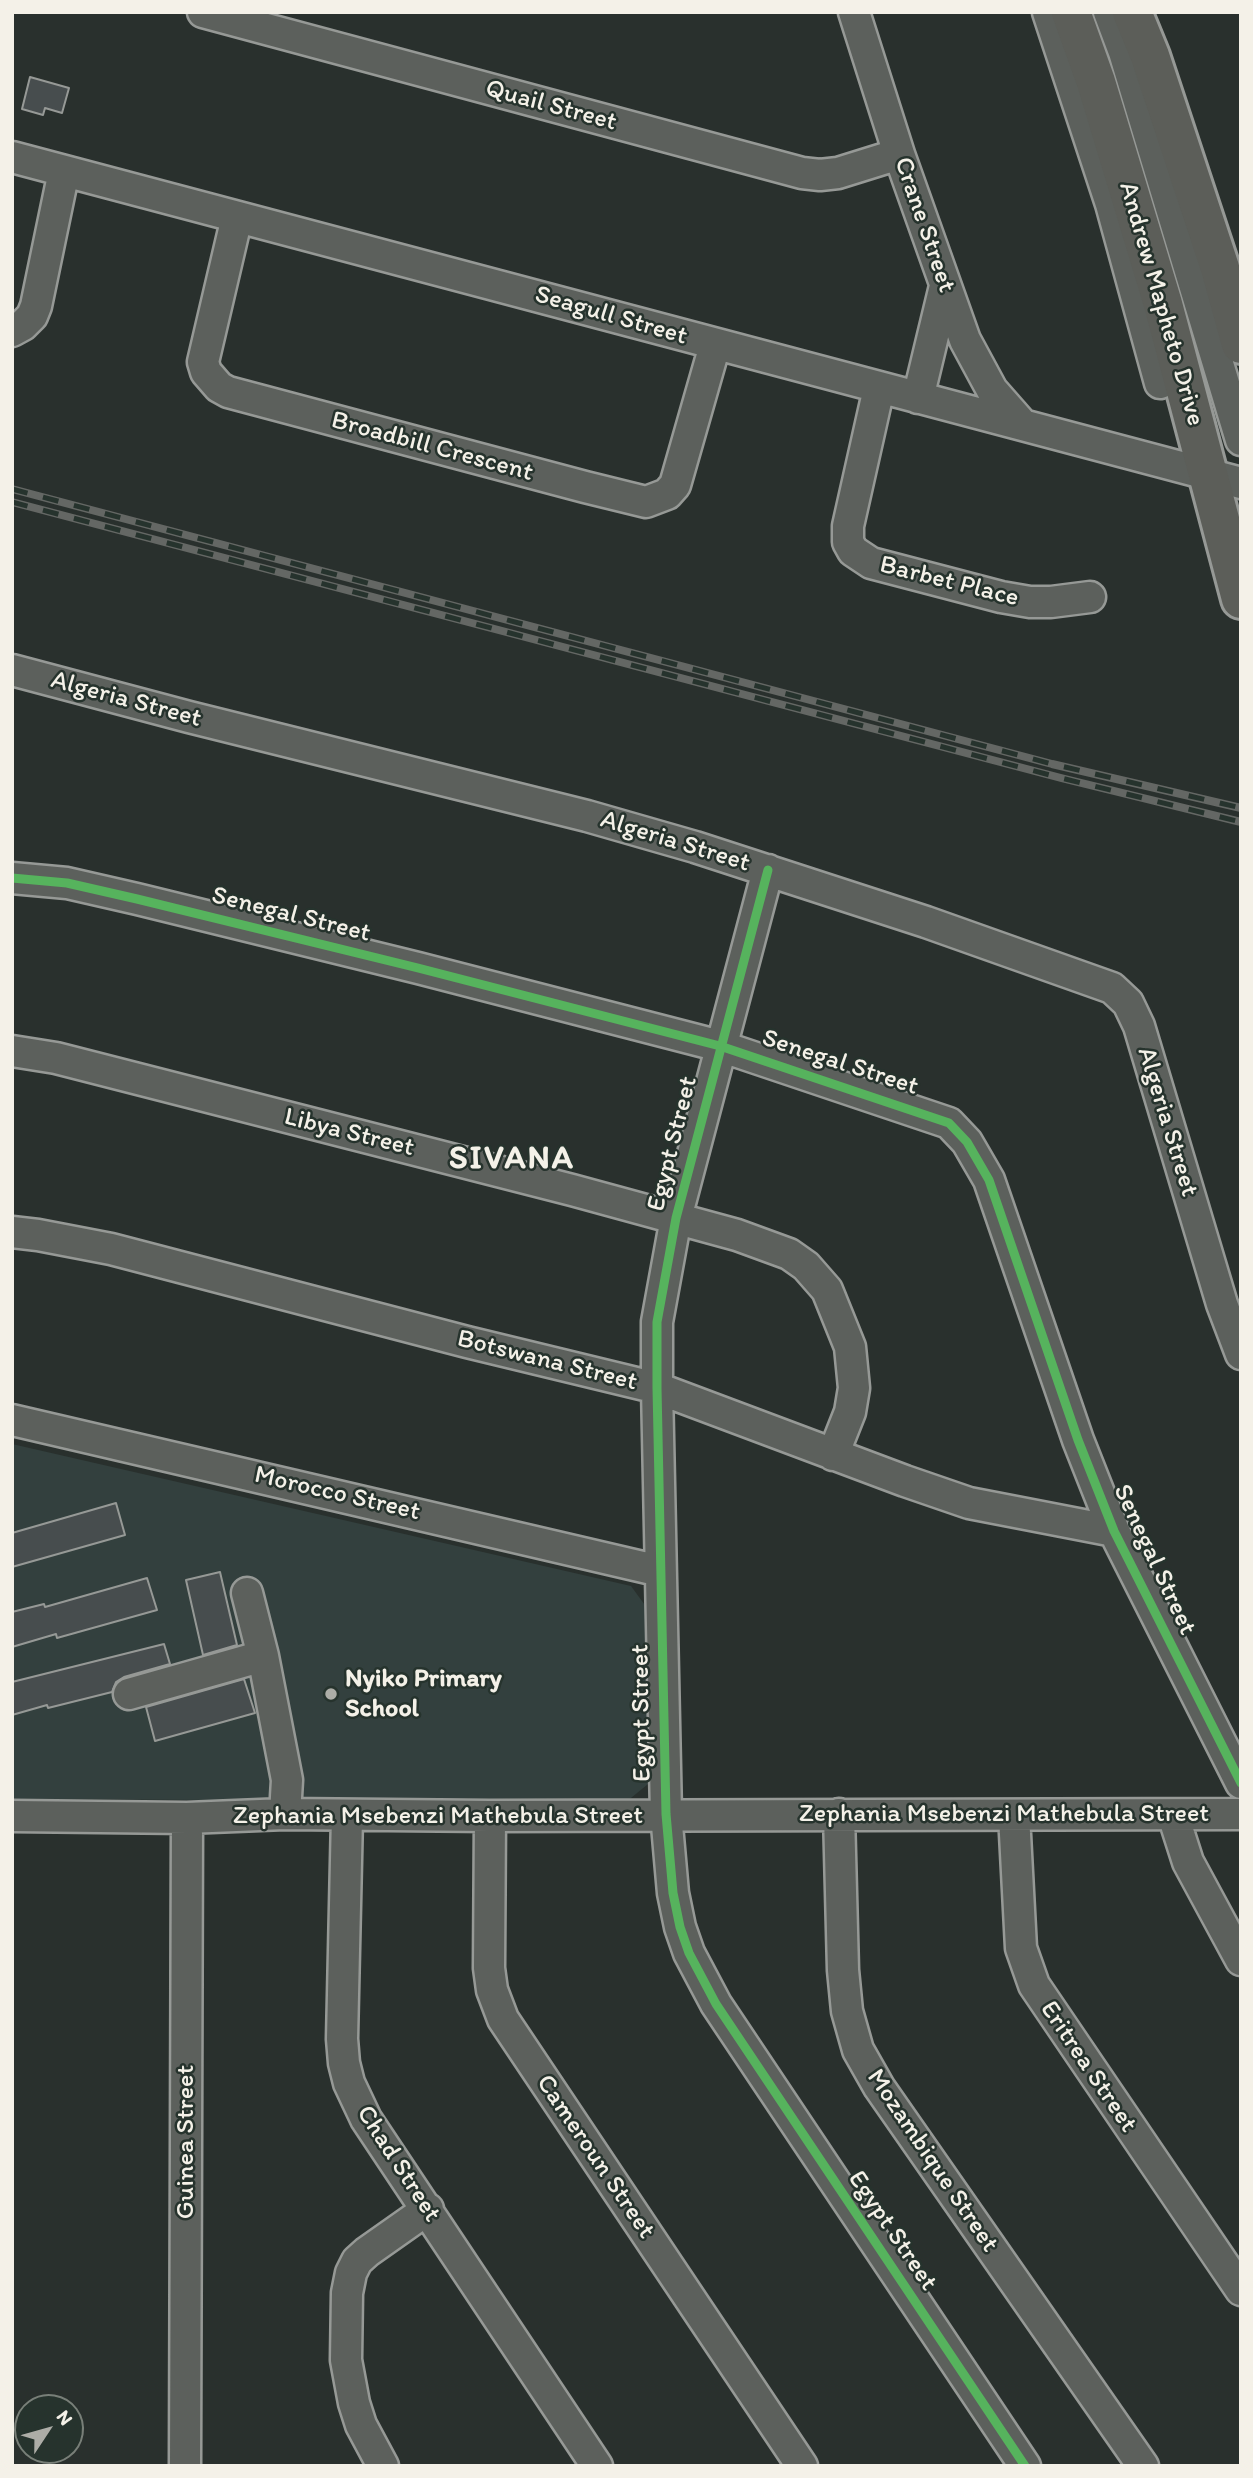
<!DOCTYPE html>
<style>
body{margin:0}
#map{position:relative;width:1253px;height:2478px;overflow:hidden;background:#29302d;font-family:Itim,sans-serif}
canvas{display:block}
.frame{position:absolute;inset:0;border:14px solid #f4f1e8;pointer-events:none}
.north{position:absolute;left:14px;top:2394px;width:70px;height:70px;box-sizing:border-box;background:#26332d;border:2px solid #787f78;border-radius:50%;rotate:54deg;font-size:19px;font-weight:700;line-height:28px;text-align:center;color:#f4f1e8}
.north::after{content:'';display:block;margin:auto;width:24px;height:32px;background:#adada7;clip-path:polygon(50% 0,100% 100%,50% 72%,0 100%)}
</style>
<div id="map">
<canvas width="1253" height="2478"></canvas>
<div class="frame"></div>
<div class="north">N</div>
</div>
<script>
const context = document.querySelector('canvas').getContext('2d');
context.lineJoin = 'round';
function paint(path, color) {
  context.fillStyle = color;
  context.fill(path, 'evenodd');
}
function toPath(rows) {
  const path = new Path2D();
  for (const r of rows) {
    path.moveTo(r[0], r[1]);
    for (let i = 2; i < r.length; i += 2) path.lineTo(r[i], r[i + 1]);
  }
  return path;
}
function strokePath(path, color, width, dash) {
  context.strokeStyle = color;
  context.lineWidth = width;
  context.lineCap = dash ? 'butt' : 'round';
  context.setLineDash(dash || []);
  context.stroke(path);
}
function write(font, color, halo, rows, align = 'center') {
  context.font = font + ' Itim,sans-serif';
  context.lineWidth = 5;
  context.setLineDash([]);
  context.textBaseline = 'middle';
  context.strokeStyle = halo;
  context.fillStyle = color;
  for (const [text, x, y, turn = 0] of rows) {
    context.save();
    context.translate(x, y);
    context.rotate((+turn || 0) * Math.PI / 180);
    context.textAlign = isNaN(turn) ? turn : align;
    if (halo) context.strokeText(text, 0, 0);
    context.fillText(text, 0, 0);
    context.restore();
  }
}
paint(toPath([
 [12,1444,631,1586,647,1608,653,1780,626,1802,12,1799]
]), '#33403e');
const building = toPath([
 [30,77,69,88,62,113,45,108,43,115,22,109,30,77],
 [116,1503,125,1535,12,1567,12,1533,116,1503],
 [220,1572,237,1645,203,1655,186,1580,220,1572],
 [147,1578,157,1610,57,1638,56,1634,12,1647,12,1612,44,1604,45,1607,147,1578],
 [164,1644,170,1664,124,1677,116,1682,112,1692,48,1708,47,1705,12,1715,12,1682,164,1644],
 [244,1679,255,1713,155,1741,146,1707,244,1679]
]);
paint(building, '#474d4e');
strokePath(building, '#969996', 2);
const minor = toPath([
 [203,12,802,173,820,175,838,173,899,154],
 [854,12,899,154,965,340,992,390,1021,423],
 [1048,12,1111,204,1160,383],
 [1109,12,1124,52,1241,440],
 [12,157,1241,483],
 [237,217,203,362,206,372,219,387,228,392,585,487,646,502,667,494,675,485,715,345],
 [12,331,23,325,32,316,36,306,64,171],
 [879,388,848,526,848,542,853,551,871,563,1001,597,1030,602,1051,602,1090,597],
 [918,398,945,286],
 [12,670,189,717,587,816,695,847,926,922,1112,988,1128,1003,1139,1026,1222,1304,1241,1354],
 [768,870,676,1218,657,1322,657,1388,666,1814,673,1893,680,1927,689,1953,716,2004,1025,2466],
 [12,878,67,883,137,899,418,968,720,1046,949,1123,967,1142,989,1180,1078,1440,1114,1531,1241,1783],
 [12,1051,56,1058,572,1190,737,1235,789,1254,806,1266,827,1290,850,1347,854,1388,850,1412,833,1455],
 [12,1232,38,1235,111,1249,467,1342,657,1388,905,1481,969,1503,1114,1531],
 [12,1420,660,1571],
 [247,1593,263,1656,287,1780,285,1814],
 [129,1694,263,1656],
 [839,1814,843,1970,847,2011,858,2050,879,2087,1143,2466],
 [1014,1815,1021,1948,1034,1985,1241,2290],
 [1173,1815,1188,1862,1241,1960],
 [12,1816,187,1818,285,1814,490,1816,1241,1814],
 [347,1816,342,2039,344,2063,349,2083,366,2119,597,2466],
 [490,1816,489,1968,492,1990,503,2019,802,2466],
 [185,2466,187,1818],
 [383,2466,361,2425,354,2403,346,2360,347,2293,351,2273,357,2261,367,2252,428,2209]
]);
const major = toPath([
 [1071,12,1096,82,1163,304,1241,599],
 [1132,12,1150,56,1220,268,1241,344]
]);
strokePath(minor, '#969996', 35);
strokePath(major, '#969996', 44);
strokePath(minor, '#5c605c', 30);
strokePath(major, '#5c5e59', 38);
const rail = toPath([
 [12,489,1052,764,1241,808],
 [12,502,1061,778,1241,822]
]);
strokePath(rail, '#646764', 8);
strokePath(rail, '#26332d', 5, [16]);
strokePath(toPath([
 [768,870,676,1218,657,1322,657,1388,666,1814,673,1893,680,1927,689,1953,716,2004,1025,2466],
 [12,878,67,883,137,899,418,968,720,1046,949,1123,967,1142,989,1180,1078,1440,1114,1531,1241,1783]
]), '#56b35d', 9);
for (const [x, y, r, color] of [
 [331,1694,7,"#adada7"]
]) {
  const dot = new Path2D();
  dot.arc(x, y, r, 0, 2 * Math.PI);
  context.fillStyle = color;
  context.fill(dot);
  strokePath(dot, '#26332d', 2.5);
}
write('26px', '#f4f1e8', '#26332d', [
 ["Quail Street",551,106,15],
 ["Crane Street",924,225,71],
 ["Andrew Mapheto Drive",1161,304,74],
 ["Seagull Street",611,316,16],
 ["Broadbill Crescent",432,447,15],
 ["Barbet Place",949,582,14],
 ["Algeria Street",126,700,15],
 ["Algeria Street",675,842,17],
 ["Senegal Street",291,915,14],
 ["Senegal Street",840,1063,18],
 ["Algeria Street",1167,1122,73],
 ["Libya Street",349,1133,14],
 ["Egypt Street",673,1144,-76],
 ["Botswana Street",547,1361,14],
 ["Morocco Street",337,1494,13],
 ["Senegal Street",1154,1560,65],
 ["Egypt Street",642,1713,-91],
 ["Zephania Msebenzi Mathebula Street",1004,1814],
 ["Zephania Msebenzi Mathebula Street",438,1816],
 ["Eritrea Street",1088,2067,56],
 ["Guinea Street",186,2142,-90],
 ["Cameroun Street",595,2157,56],
 ["Mozambique Street",932,2161,56],
 ["Chad Street",398,2164,57],
 ["Egypt Street",892,2231,56]
]);
write('bold 26px', '#f4f1e8', '#26332d', [
 ["Nyiko Primary",345,1679],
 ["School",345,1709]
], 'left');
context.letterSpacing = '2px';
write('bold 33px', '#f4f1e8', '#26332d', [
 ["SIVANA",512,1160]
]);
context.letterSpacing = '0px';
</script>
